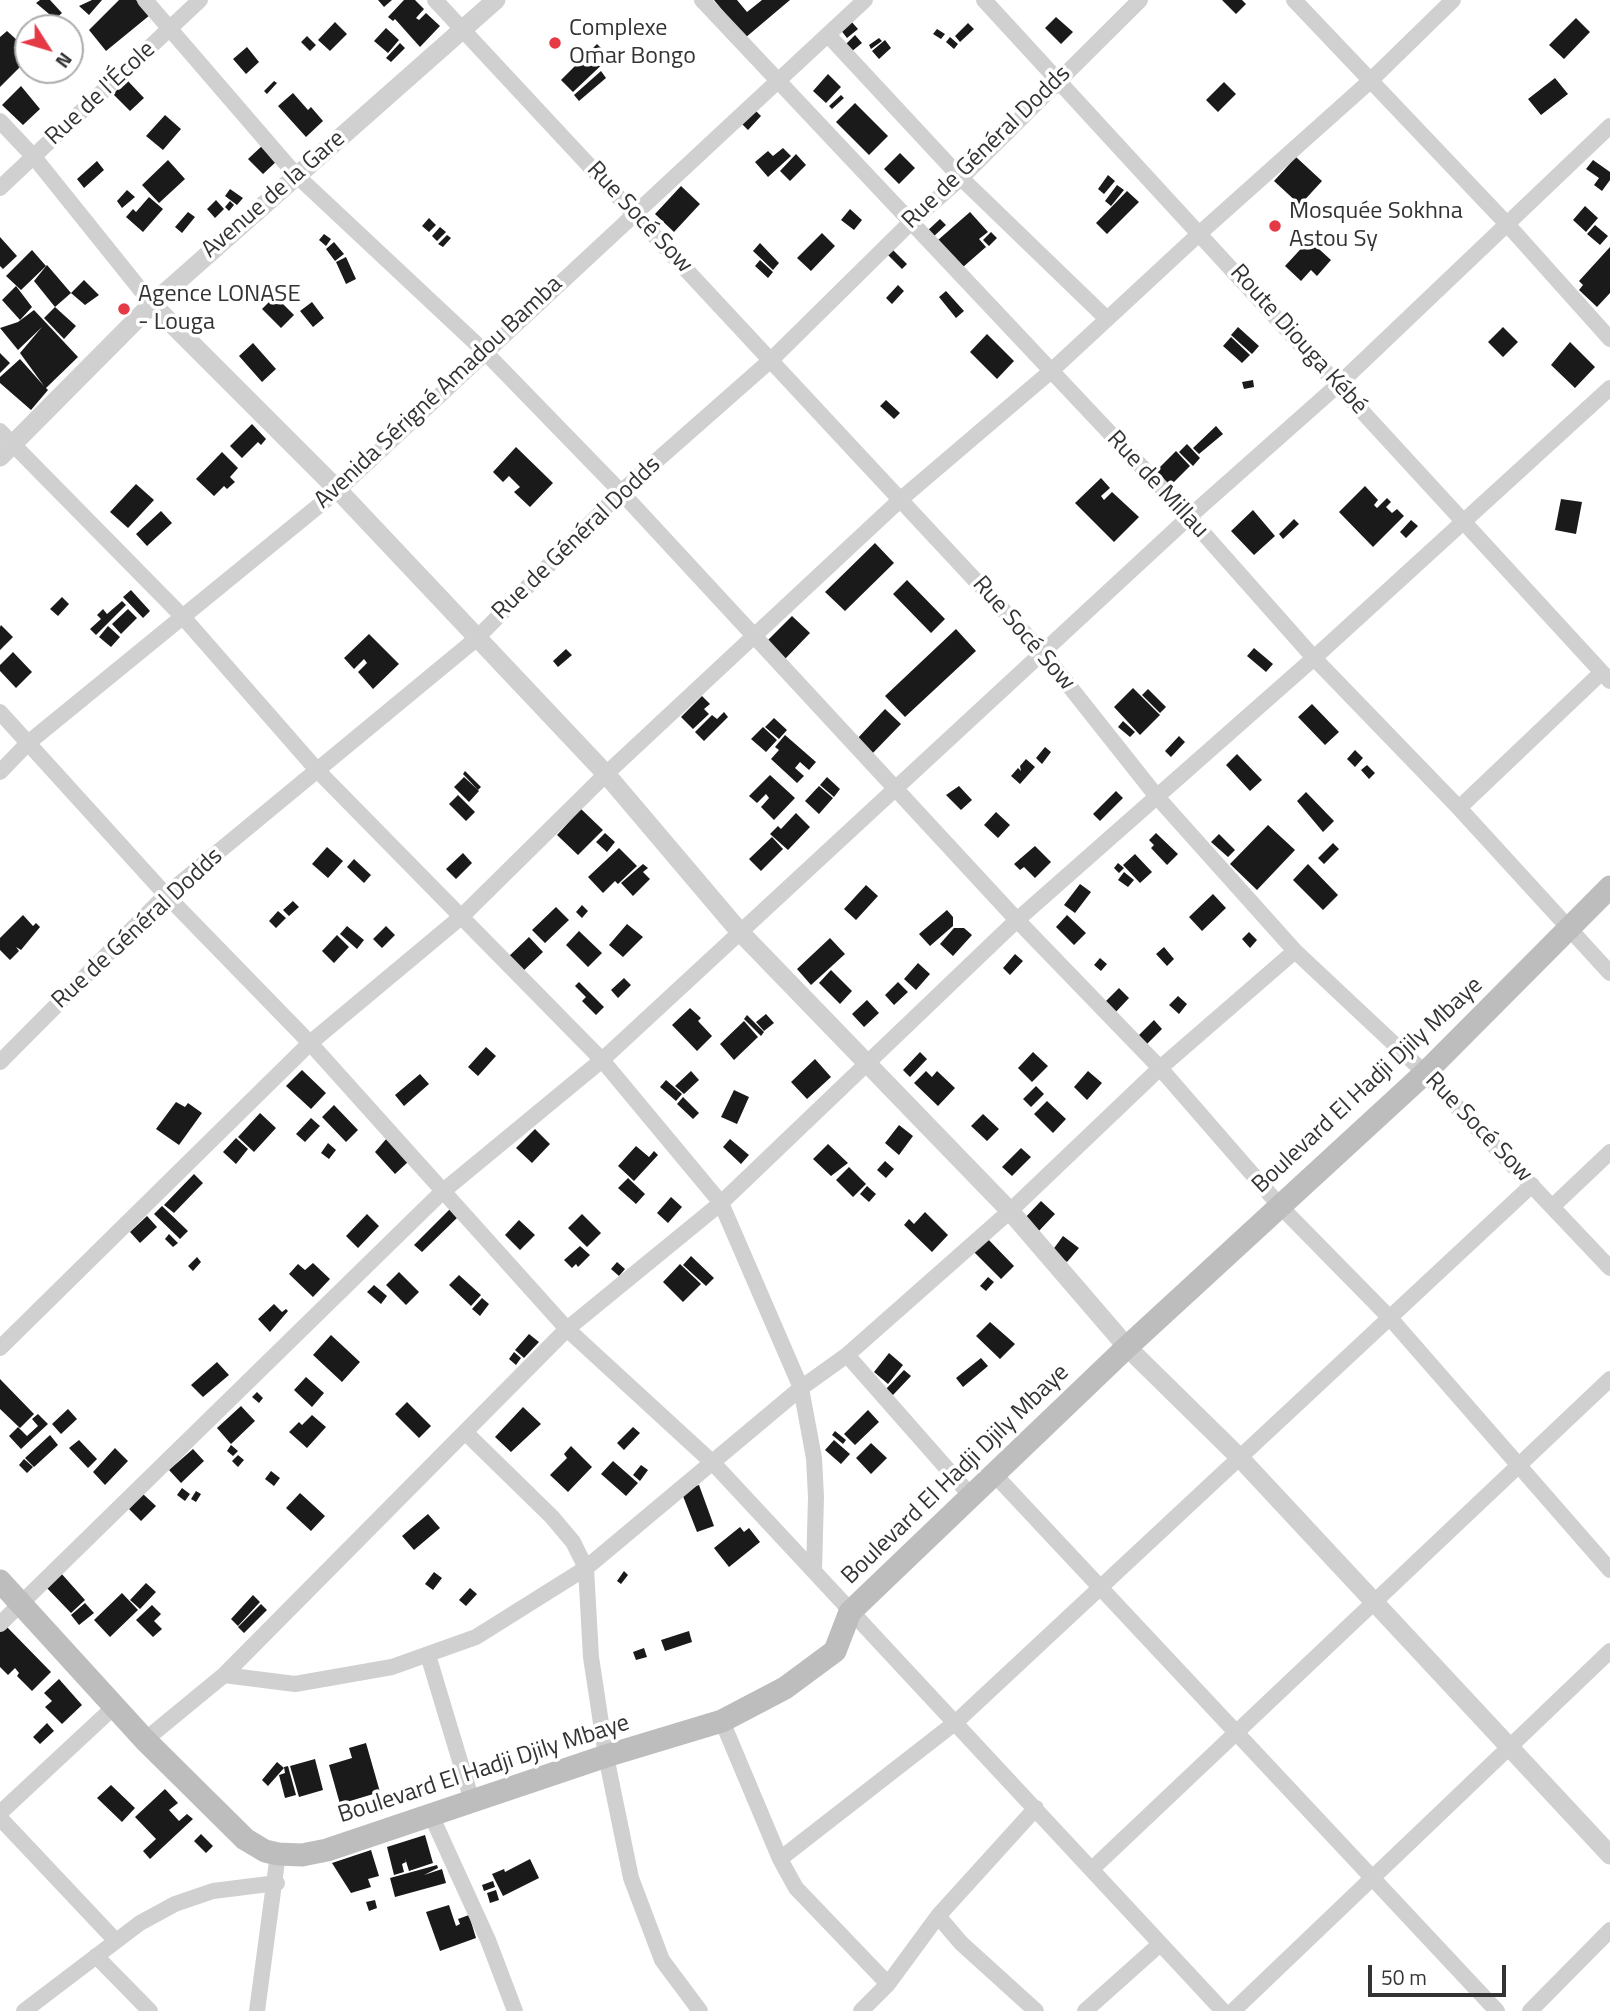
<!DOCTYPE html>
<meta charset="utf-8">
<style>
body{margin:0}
#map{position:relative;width:1610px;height:2011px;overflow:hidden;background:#fff;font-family:"Titillium Web",sans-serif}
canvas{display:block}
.north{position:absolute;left:14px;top:14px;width:70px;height:70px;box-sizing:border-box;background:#fff;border:2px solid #adadad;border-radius:50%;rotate:127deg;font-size:19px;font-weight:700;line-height:28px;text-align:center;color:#333}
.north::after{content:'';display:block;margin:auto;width:24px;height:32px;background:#e63946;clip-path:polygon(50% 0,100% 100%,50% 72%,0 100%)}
.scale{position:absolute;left:1368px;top:1965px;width:138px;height:32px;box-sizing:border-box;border:4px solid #333;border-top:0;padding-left:9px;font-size:21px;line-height:24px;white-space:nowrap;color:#333;-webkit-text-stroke:5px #fff;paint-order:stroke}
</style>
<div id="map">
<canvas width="1610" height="2011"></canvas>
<div class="north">N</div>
<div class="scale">50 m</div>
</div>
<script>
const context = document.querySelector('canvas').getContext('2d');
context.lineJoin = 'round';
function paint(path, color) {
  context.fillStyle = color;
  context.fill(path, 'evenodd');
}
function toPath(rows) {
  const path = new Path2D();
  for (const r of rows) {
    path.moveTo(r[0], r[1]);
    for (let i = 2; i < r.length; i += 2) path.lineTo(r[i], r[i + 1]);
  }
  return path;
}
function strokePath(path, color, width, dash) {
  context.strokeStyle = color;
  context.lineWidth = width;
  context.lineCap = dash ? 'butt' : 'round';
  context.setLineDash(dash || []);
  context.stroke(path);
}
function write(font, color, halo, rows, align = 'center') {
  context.font = font + ' "Titillium Web",sans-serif';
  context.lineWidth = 7;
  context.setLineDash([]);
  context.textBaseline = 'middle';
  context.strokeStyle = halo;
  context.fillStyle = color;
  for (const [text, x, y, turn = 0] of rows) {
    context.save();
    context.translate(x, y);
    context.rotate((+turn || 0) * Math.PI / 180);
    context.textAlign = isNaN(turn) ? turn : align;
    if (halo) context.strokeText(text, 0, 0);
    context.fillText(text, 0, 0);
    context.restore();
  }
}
paint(toPath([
 [40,0,50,0,62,13,55,19,36,3],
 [92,0,102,0,89,15,79,6],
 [119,0,136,0,150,15,106,51,89,30],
 [378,0,392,0,384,7],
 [404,0,415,0,424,9,416,18,419,20,426,13,440,26,420,47,395,19,393,21,388,17],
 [714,0,737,0,747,12,762,0,790,0,745,38],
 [1222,0,1242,0,1246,4,1236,14],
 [1056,17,1073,32,1061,44,1045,28],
 [1576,18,1590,32,1564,59,1549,45],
 [850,20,858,29,847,38,840,29],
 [335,22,347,34,330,51,318,40],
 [968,23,974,29,960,42,955,36],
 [386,28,399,40,388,53,374,41],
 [937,29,945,34,941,39,933,34],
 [7,31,28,50,28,59,0,87,0,37],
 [855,35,862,43,851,52,845,45],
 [307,36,316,45,310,51,301,42],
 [950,37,958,44,954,49,946,42],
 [879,38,882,41,871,49,869,45],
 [885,40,891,48,879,59,872,51],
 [400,43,405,48,391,62,386,58],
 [597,44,610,57,573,92,561,80],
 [247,47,259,62,246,74,233,59],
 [601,71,606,78,579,101,574,95],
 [828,74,841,87,826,103,813,91],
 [1555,78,1568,94,1541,115,1528,99],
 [127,80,144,98,130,111,113,94],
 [274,81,277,83,267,94,264,91],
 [1224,82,1236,94,1218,112,1206,100],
 [21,86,40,109,23,125,2,105],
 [293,93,308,110,311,107,323,121,306,137,278,106],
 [841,95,844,98,832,109,829,106],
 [855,103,888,136,869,155,836,122],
 [755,110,761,116,748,130,741,123],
 [165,115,181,129,163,150,146,136],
 [264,144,279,159,263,174,248,159],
 [783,148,791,156,768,177,755,162,768,151,773,156],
 [900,153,915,168,899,184,884,169],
 [796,154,806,165,790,181,780,171],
 [1296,157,1322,181,1300,205,1274,181],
 [168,160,185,179,159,203,142,185],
 [1593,160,1610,172,1610,180,1602,191,1594,185,1599,178,1586,169],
 [97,161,104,170,84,188,77,179],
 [1108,175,1115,181,1104,194,1098,189],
 [1117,185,1124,190,1111,206,1105,201],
 [681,186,700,204,674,232,655,214],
 [230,189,243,198,237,205,225,196],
 [127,190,135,197,122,208,117,201],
 [1127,191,1139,202,1107,234,1096,223],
 [149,197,163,209,143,232,126,217,133,209,136,212],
 [216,200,224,209,215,218,207,209],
 [230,201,234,205,229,211,225,207],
 [1585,206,1598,218,1586,232,1573,220],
 [850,209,862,220,854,230,841,220],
 [188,212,195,217,182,233,175,227],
 [970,212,988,232,979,239,986,247,963,267,938,240],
 [429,218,436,225,429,232,422,226],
 [940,219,946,225,932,238,926,232],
 [1595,225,1608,236,1600,245,1587,234],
 [440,227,446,232,437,241,432,236],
 [991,232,997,238,989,246,983,240],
 [822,233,835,246,811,271,797,258],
 [324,234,331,239,326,246,319,240],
 [447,235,451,238,443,247,438,244],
 [0,237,17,256,3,269,0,266],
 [1309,240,1331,260,1317,276,1311,270,1301,281,1285,266],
 [334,242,344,254,335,261,326,249],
 [760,243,779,263,773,270,753,251],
 [1610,247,1610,293,1597,307,1579,290,1583,285,1579,281],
 [892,249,907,264,902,269,887,254],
 [32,250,46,266,21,290,6,276],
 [346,257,356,279,346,284,336,262],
 [760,260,773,272,768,278,755,266],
 [47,265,71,293,55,307,76,326,64,339,44,318,55,307,34,281],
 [84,280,99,295,85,305,71,293],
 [898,285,904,291,892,304,886,298],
 [16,286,32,307,20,320,2,300],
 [946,291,964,311,956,318,939,297],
 [275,296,294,315,281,328,262,309],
 [312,302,324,318,313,327,300,311],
 [34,310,78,357,46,388,48,390,31,410,0,383,0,377,20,359,44,386,20,353,42,327,18,350,0,328,18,322],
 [1238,327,1259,346,1252,354,1231,335],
 [1503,327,1518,342,1503,357,1488,342],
 [987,334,1014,361,997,379,970,352],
 [1231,337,1250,355,1242,363,1223,346],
 [1570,342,1595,367,1575,388,1551,365],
 [253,343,276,369,262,382,239,356],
 [0,353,10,363,0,373],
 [1253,380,1254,387,1244,389,1242,382],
 [886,400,900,413,894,419,880,406],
 [252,424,266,439,261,445,258,442,242,458,230,446],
 [1216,426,1223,434,1199,454,1193,448],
 [1187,444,1200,458,1193,466,1179,452],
 [516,447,553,483,530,507,514,492,520,487,509,476,503,482,493,472],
 [1176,451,1190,466,1166,490,1152,475],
 [222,452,238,468,230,477,235,482,227,489,224,486,214,496,196,479],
 [1101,478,1110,488,1101,496,1104,500,1112,492,1139,517,1114,542,1075,503],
 [136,484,154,500,128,528,110,512],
 [1365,486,1378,500,1374,505,1377,508,1387,498,1391,502,1386,507,1392,513,1397,509,1404,516,1373,547,1339,512],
 [1561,499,1582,502,1576,534,1555,530],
 [1253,510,1275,536,1254,555,1231,531],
 [161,511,172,523,147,546,136,534],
 [1294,519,1299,524,1283,539,1279,534],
 [1411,520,1418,526,1406,538,1400,532],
 [875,543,894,563,845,611,825,592],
 [907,580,945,619,931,633,893,594],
 [131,590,150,611,143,618,123,597],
 [62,597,69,604,58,616,50,609],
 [122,601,126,605,96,635,90,629,101,619,97,615,103,609,107,614],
 [128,609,137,618,121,634,112,624],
 [792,616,810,633,785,659,766,642],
 [1,625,13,637,0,650,0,627],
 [108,626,120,637,111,647,99,637],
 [956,629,976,651,905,717,885,696],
 [369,634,399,664,373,689,358,672,367,663,364,659,354,669,344,658],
 [1254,648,1273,664,1266,672,1247,656],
 [566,649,572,655,558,667,553,661],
 [13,652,32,672,16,688,0,671,0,665],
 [1133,688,1160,715,1140,735,1114,707],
 [1148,689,1166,707,1160,713,1142,695],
 [702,696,710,704,704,709,709,714,693,729,681,717],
 [1312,704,1339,732,1325,745,1298,717],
 [885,709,901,724,871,755,856,740],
 [724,712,728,717,704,741,695,732,712,715,717,719],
 [774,718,787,730,779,739,765,727],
 [1123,721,1135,732,1130,737,1118,727],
 [763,727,777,740,766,752,751,739],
 [785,735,816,762,809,770,800,762,795,768,804,776,797,783,771,759,779,750,775,747],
 [1179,736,1185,742,1171,757,1165,751],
 [1045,747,1051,752,1042,764,1036,758],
 [1355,750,1363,758,1355,767,1347,759],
 [1237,754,1262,780,1250,791,1226,765],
 [1026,759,1035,767,1020,784,1011,776,1018,768,1021,771,1020,766],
 [1367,765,1375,773,1369,779,1361,770],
 [465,771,481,787,478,790,463,774],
 [770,775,795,798,774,820,761,807,769,798,766,794,757,803,749,796],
 [464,777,479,791,469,802,454,787],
 [827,777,840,789,834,797,820,785],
 [819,786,833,798,819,814,805,801],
 [959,786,972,800,961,810,946,795],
 [1116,791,1123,798,1100,821,1093,814],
 [1306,792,1334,821,1323,832,1297,801],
 [458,795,475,812,466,821,449,804],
 [581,809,603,830,578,855,557,835],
 [996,812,1010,825,998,838,984,825],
 [796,813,810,827,788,850,770,834,778,826,781,829],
 [1268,825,1295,850,1257,890,1230,864],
 [605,833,615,842,607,852,596,842],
 [1156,833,1178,854,1167,865,1151,848,1154,845,1149,840],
 [1219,834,1235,850,1228,857,1211,842],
 [772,837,783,849,761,871,749,859],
 [1333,843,1339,849,1324,864,1318,858],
 [1035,846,1051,862,1035,878,1024,867,1020,870,1014,864],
 [327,847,343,861,328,878,312,864],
 [619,848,637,866,618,884,615,881,603,893,588,877],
 [463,853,472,863,456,879,446,869],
 [1135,854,1152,872,1140,883,1123,865],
 [354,859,371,875,364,883,347,867],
 [1118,863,1124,868,1119,873,1114,868],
 [643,864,648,868,643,872,650,879,633,896,621,883],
 [1308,864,1338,895,1323,910,1293,880],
 [1124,872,1134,880,1128,887,1118,880],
 [1080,884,1091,892,1075,913,1064,905],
 [866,885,878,896,856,920,844,909],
 [1213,894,1226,908,1202,931,1189,917],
 [293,901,299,907,289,916,283,910],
 [582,905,588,911,582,918,576,912],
 [556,907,569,920,545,943,532,930],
 [947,910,953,917,953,926,930,946,919,934],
 [278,911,286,918,276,928,269,921],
 [23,915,33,926,36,923,40,927,21,950,16,947,19,951,10,960,0,950,0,938],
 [1067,915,1086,933,1074,945,1056,927],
 [627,924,643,937,623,957,609,945],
 [347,926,364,940,357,949,340,934],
 [386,926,395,935,382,948,373,939],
 [954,928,964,928,972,935,953,956,940,944],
 [579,931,602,953,588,967,566,945],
 [1249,932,1257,940,1250,948,1242,939],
 [337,935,349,947,334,963,322,951],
 [529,937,543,952,520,974,506,959],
 [830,938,845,954,811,985,797,969],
 [1164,947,1174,959,1167,966,1156,954],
 [1015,954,1023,961,1010,975,1003,968],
 [1100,958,1107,964,1101,971,1094,965],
 [918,963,930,974,916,990,904,979],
 [831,970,852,991,840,1004,819,983],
 [624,978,631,985,618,998,611,990],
 [579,982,604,1007,596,1015,582,1001,586,997,575,986],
 [898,982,908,992,894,1005,885,995],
 [1119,988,1129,998,1113,1015,1102,1005],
 [1178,996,1187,1004,1179,1014,1169,1005],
 [867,1000,879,1013,864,1027,852,1014],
 [690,1008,701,1018,698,1021,712,1036,697,1051,672,1025],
 [766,1014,774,1023,764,1031,756,1022],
 [747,1015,764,1032,761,1036,744,1019],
 [1154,1020,1162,1029,1146,1045,1137,1037],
 [744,1021,758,1037,734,1060,720,1044],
 [486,1047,496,1056,478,1076,468,1067],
 [920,1052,927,1059,910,1077,903,1070],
 [1033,1052,1048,1066,1032,1082,1018,1068],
 [815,1059,831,1077,807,1099,791,1082],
 [302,1070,326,1093,311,1109,286,1086],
 [691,1071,699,1080,684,1094,675,1086],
 [926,1071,932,1077,937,1071,955,1088,938,1106,914,1083],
 [1088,1071,1102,1083,1087,1100,1074,1087],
 [420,1074,429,1084,404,1106,395,1095],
 [666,1080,682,1094,676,1101,660,1087],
 [1036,1086,1044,1094,1031,1107,1023,1099],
 [734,1090,749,1097,737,1124,721,1117],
 [683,1097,699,1113,693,1119,677,1104],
 [1047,1101,1066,1119,1053,1133,1034,1114],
 [176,1102,185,1107,188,1103,202,1113,179,1145,156,1129],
 [334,1105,358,1130,346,1142,322,1117],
 [260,1113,276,1128,254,1152,238,1137],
 [983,1114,999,1129,987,1141,971,1126],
 [311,1118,320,1126,305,1142,296,1134],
 [899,1125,913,1136,899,1155,885,1143],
 [535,1129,550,1144,532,1163,516,1148],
 [236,1138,248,1149,236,1164,223,1152],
 [387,1138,409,1161,395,1174,375,1152],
 [730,1139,749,1155,741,1164,723,1147],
 [328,1143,336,1150,329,1159,321,1153],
 [828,1144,848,1163,831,1176,813,1159],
 [636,1146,649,1157,654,1151,658,1155,634,1181,618,1166],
 [1021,1148,1031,1157,1012,1176,1002,1167],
 [885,1161,894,1169,886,1178,877,1170],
 [849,1167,866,1184,853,1197,836,1180],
 [194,1174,203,1183,174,1213,164,1205],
 [628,1178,645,1194,636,1204,618,1188],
 [867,1186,876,1194,869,1202,860,1194],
 [671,1197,682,1207,668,1223,657,1213],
 [1041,1201,1055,1214,1036,1234,1022,1221],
 [162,1206,188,1231,180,1239,154,1214],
 [451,1208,459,1216,422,1252,414,1245],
 [925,1212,948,1235,932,1252,904,1225,909,1219,914,1224],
 [367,1214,379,1226,358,1248,346,1236],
 [582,1214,601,1233,587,1247,568,1228],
 [147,1216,157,1227,140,1243,130,1232],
 [519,1220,535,1235,520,1250,505,1235],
 [169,1234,178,1243,173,1247,165,1239],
 [985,1236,1014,1266,1001,1279,971,1249],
 [1063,1236,1079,1248,1067,1262,1052,1251],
 [580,1246,590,1255,578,1267,576,1264,572,1268,564,1260],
 [691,1256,714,1278,706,1286,683,1265],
 [197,1257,201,1262,193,1271,188,1266],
 [617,1262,625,1269,619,1276,611,1269],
 [313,1263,330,1279,313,1297,289,1274,298,1264,305,1270],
 [680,1264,701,1284,683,1302,663,1282],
 [399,1272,419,1292,406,1305,386,1285],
 [459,1275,481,1295,471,1306,449,1285],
 [988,1277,994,1282,986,1291,980,1286],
 [374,1285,387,1296,381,1304,367,1292],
 [482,1298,489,1304,480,1316,472,1309],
 [274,1304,282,1312,286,1309,288,1311,270,1332,258,1319],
 [990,1322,1015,1344,1000,1359,976,1336],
 [529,1334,539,1342,524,1358,515,1350],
 [331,1335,360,1362,342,1382,313,1355],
 [514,1352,521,1358,516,1365,509,1359],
 [889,1353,903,1365,888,1384,874,1372],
 [981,1358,988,1366,963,1387,956,1378],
 [217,1362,229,1375,203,1397,191,1385],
 [904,1370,911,1376,893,1395,886,1389],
 [306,1377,324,1393,312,1407,294,1390],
 [0,1379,34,1414,20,1428,0,1409],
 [257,1392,263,1398,259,1403,252,1397],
 [407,1402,431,1426,419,1438,395,1414],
 [241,1406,255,1421,231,1444,217,1428],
 [523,1407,541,1424,511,1452,495,1437],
 [68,1409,77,1419,61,1434,52,1424],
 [868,1410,879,1422,855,1445,844,1434],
 [38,1414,48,1424,21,1449,9,1436,18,1427,27,1436,38,1426,32,1419],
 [312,1415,326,1427,307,1448,289,1432,299,1422,302,1425],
 [633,1427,640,1433,624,1450,617,1443],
 [835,1431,846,1440,843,1444,832,1435],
 [50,1435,58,1445,34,1467,25,1458],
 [79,1440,97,1459,88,1468,69,1448],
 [834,1440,850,1454,841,1464,825,1450],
 [871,1443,887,1458,871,1474,856,1458],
 [231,1445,238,1451,233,1456,227,1451],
 [571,1446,592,1467,568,1492,550,1475,567,1458,564,1454],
 [115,1448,128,1461,105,1485,93,1472],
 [193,1449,204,1461,181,1483,169,1470],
 [238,1455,244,1460,238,1467,232,1461],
 [24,1459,33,1467,27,1473,19,1465],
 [613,1461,638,1483,626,1496,601,1474],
 [641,1465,648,1470,640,1481,633,1475],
 [271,1471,280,1478,274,1486,265,1479],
 [699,1485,714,1526,697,1532,681,1491],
 [182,1488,190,1494,185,1501,177,1495],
 [196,1491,201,1494,196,1502,191,1499],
 [300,1493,325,1516,311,1531,286,1508],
 [143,1494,156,1506,141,1521,129,1509],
 [428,1514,440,1528,414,1550,402,1536],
 [740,1527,744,1532,749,1528,760,1542,729,1567,714,1548],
 [624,1571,628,1575,621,1584,617,1581],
 [60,1572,85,1600,71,1613,45,1586],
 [434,1572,442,1578,433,1590,425,1584],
 [146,1583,156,1592,140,1609,130,1600],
 [470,1588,477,1594,466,1606,459,1600],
 [122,1593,138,1610,110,1637,94,1620],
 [253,1595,260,1602,238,1626,231,1619],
 [85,1603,94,1613,79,1625,71,1615],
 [261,1604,267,1610,244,1633,238,1627],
 [152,1605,161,1614,154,1621,162,1629,153,1637,136,1620],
 [6,1626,51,1672,32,1691,17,1676,19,1673,15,1668,8,1675,0,1667,0,1632],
 [689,1631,692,1642,665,1651,661,1640],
 [644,1648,647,1657,636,1660,633,1652],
 [59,1679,82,1705,62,1724,45,1707,52,1701,44,1693],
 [47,1723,54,1731,40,1744,33,1737],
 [366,1743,380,1792,340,1804,329,1765,352,1758,349,1748],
 [315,1759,323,1790,299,1797,290,1766],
 [277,1762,284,1768,268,1786,262,1780],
 [288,1766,296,1795,285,1798,279,1775,285,1773,284,1767],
 [111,1785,135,1808,122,1822,97,1798],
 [165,1789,178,1803,169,1810,179,1821,187,1814,193,1819,150,1859,143,1851,156,1839,135,1817],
 [201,1834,213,1846,206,1853,194,1841],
 [425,1835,433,1863,409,1871,405,1858,406,1862,402,1864,404,1872,394,1875,387,1847],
 [371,1850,379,1876,368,1879,371,1887,351,1893,332,1863],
 [530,1859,539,1878,503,1896,492,1874,504,1869,505,1872],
 [437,1865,438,1868,424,1875,442,1869,446,1883,395,1897,390,1878],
 [493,1881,495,1887,484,1891,482,1885],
 [496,1890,499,1900,490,1903,487,1893],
 [375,1900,377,1908,369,1911,366,1902],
 [449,1905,456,1926,460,1924,458,1919,469,1915,476,1938,440,1951,426,1912]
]), '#1a1a1a');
strokePath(toPath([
 [145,0,295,174,484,351,621,492,1017,920,1160,1068,1280,1206,1390,1318,1610,1570],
 [435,0,1043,653,1158,798,1295,951,1425,1073,1610,1268],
 [702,0,1189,517,1314,658,1459,808,1610,973],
 [984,0,1610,681],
 [1294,0,1507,224,1610,339],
 [828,35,961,178,1106,318],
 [0,121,34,157,152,304],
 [0,188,200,0],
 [0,431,183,617,317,770,602,1060,721,1203,801,1388,814,1458,816,1497,814,1570],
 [0,712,166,895,310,1043,567,1329,714,1464,1223,2011],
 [0,772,28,743,338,490,865,0],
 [1459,808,1601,673],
 [0,1062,166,895,476,639,621,492,772,359,911,222,961,178,1140,0],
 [1553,1206,1610,1152],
 [0,1348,310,1043,461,917,606,774,901,499,1050,372,1200,233,1369,82,1453,0],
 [847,1355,972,1497],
 [466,1433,552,1517,573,1542,586,1568,591,1657,606,1756,631,1878,662,1960,700,2011],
 [994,1474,1497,2011],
 [0,1624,442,1192,602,1060,1189,517,1339,384,1610,126],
 [428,1655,472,1801],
 [224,1675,295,1684,392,1667,476,1637,586,1568,801,1388,847,1355,1010,1211,1160,1068,1295,951],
 [722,1721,780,1859,796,1888,888,1984],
 [145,1740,224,1675,567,1329,721,1203,1017,920,1314,658,1610,388],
 [0,1813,115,1706],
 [431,1815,488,1940,515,2011],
 [0,1818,116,1941],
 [780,1859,956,1722,1532,1185],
 [1092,1869,1610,1379],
 [938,1916,1036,1808],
 [96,1956,150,2011],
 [24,2011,140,1923,175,1904,213,1891,277,1883],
 [257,2011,278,1854],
 [861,2011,888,1984,938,1916,961,1943,1036,2011],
 [1085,2011,1160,1944],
 [1233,2011,1610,1651],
 [1530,2011,1610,1930]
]), '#d0d0d0', 16);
strokePath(toPath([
 [152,304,338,490,606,774,740,932,1010,1211,1127,1347,1240,1458,1610,1855],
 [0,457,152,304,496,0]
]), '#d0d0d0', 19);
strokePath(toPath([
 [0,1581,145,1740,245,1839,265,1851,278,1854,302,1855,327,1850,606,1756,722,1721,785,1688,835,1651,850,1612,1127,1347,1425,1073,1610,887]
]), '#bdbdbd', 23);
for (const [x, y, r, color] of [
 [555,43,7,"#e63946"],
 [1275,226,7,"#e63946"],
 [124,309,7,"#e63946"]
]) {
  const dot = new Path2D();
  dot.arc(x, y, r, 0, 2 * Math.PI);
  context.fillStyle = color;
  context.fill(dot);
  strokePath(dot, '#fff', 2.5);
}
write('24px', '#333', '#fff', [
 ["Complexe",569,29],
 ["Omar Bongo",569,57],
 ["Mosquée Sokhna",1289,212],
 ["Astou Sy",1289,240],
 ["Agence LONASE",138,295],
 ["- Louga",138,323]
], 'left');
write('24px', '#333', '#fff', [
 ["Rue de l'École",101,94,-43],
 ["Rue de Général Dodds",987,148,-44],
 ["Avenue de la Gare",274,195,-41],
 ["Rue Socé Sow",639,218,47],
 ["Route Diouga Kébé",1298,340,48],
 ["Avenida Sérigné Amadou Bamba",439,393,-43],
 ["Rue de Millau",1157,485,47],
 ["Rue de Général Dodds",577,539,-44],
 ["Rue Socé Sow",1023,634,49],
 ["Rue de Général Dodds",138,929,-43],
 ["Boulevard El Hadji Djily Mbaye",1368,1086,-43],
 ["Rue Socé Sow",1478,1128,46],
 ["Boulevard El Hadji Djily Mbaye",956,1475,-44],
 ["Boulevard El Hadji Djily Mbaye",484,1770,-18]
]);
</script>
